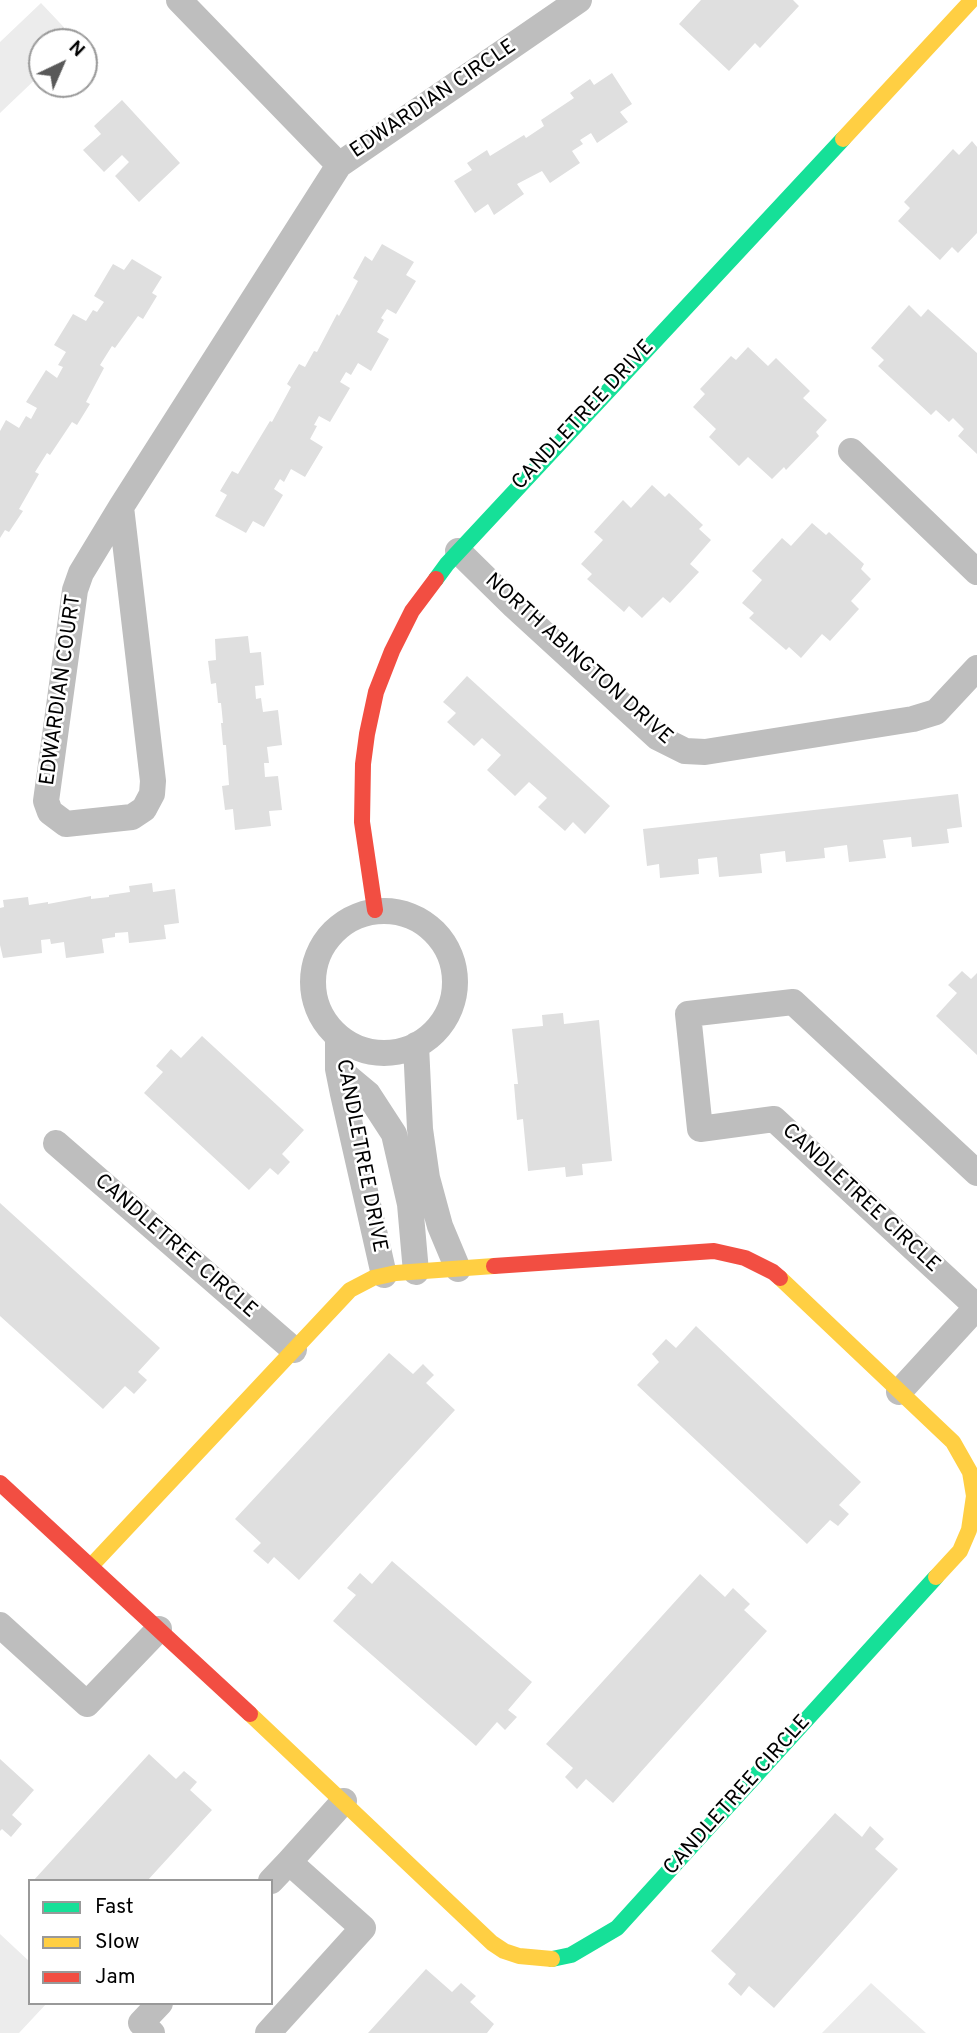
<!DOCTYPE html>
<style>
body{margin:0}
#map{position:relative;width:977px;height:2033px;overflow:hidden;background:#fff;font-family:Overpass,sans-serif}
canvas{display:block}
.legend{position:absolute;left:28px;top:1879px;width:245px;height:126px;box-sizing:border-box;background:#fff;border:2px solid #999;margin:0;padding:9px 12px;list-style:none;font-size:21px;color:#000}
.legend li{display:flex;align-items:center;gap:14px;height:35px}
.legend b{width:35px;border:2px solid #999}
.north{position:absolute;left:28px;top:28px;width:70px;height:70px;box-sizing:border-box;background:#fff;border:2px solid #999;border-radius:50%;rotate:44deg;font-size:19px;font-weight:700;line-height:28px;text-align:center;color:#000}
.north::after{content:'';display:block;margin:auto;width:24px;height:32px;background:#595959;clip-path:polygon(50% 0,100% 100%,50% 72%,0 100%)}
</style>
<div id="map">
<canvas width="977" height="2033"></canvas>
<ul class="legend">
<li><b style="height:9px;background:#16e098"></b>Fast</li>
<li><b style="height:9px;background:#ffcf43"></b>Slow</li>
<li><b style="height:9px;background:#f24e42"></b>Jam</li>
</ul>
<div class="north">N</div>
</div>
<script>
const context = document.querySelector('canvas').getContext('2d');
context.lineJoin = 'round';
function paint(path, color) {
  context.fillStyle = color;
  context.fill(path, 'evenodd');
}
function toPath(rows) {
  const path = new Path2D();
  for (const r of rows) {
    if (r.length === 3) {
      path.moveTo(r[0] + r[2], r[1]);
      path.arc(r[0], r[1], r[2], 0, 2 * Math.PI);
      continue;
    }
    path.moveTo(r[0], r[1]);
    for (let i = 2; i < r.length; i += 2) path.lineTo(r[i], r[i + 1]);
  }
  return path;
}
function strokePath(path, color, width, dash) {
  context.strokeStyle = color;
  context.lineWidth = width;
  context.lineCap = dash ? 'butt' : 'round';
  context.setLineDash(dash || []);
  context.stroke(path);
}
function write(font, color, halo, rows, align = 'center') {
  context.font = font + ' Overpass,sans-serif';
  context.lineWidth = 5;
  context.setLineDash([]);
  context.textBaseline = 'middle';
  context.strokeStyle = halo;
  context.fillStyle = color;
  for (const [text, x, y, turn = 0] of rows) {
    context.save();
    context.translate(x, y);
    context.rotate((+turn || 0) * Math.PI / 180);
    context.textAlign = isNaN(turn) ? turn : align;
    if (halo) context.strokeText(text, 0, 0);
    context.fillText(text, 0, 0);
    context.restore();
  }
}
paint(toPath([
 [41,3,76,40,42,42,42,73,0,113,0,42],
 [0,1934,30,1962,30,2003,47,2003,19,2033,0,2033],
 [871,1983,926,2033,822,2033]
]), '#ececec');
paint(toPath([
 [701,0,793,0,799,6,760,48,755,43,729,71,679,24],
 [612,73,632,104,620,112,628,122,597,143,591,133,580,140,583,144,572,151,580,163,550,183,542,171,517,184,524,194,494,215,488,204,475,213,454,181,472,170,467,163,487,150,490,156,524,135,526,138,544,126,541,120,574,98,570,93,590,79,594,85],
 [122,100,180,163,139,202,115,176,129,162,122,155,104,172,83,150,101,134,94,126],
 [972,141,977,147,977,233,958,253,952,247,940,260,898,221,910,208,904,202,953,149,959,155],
 [382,244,414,262,406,275,416,281,396,314,387,309,381,318,384,320,377,332,389,339,371,371,358,363,351,375,346,372,340,382,350,388,330,422,319,416,314,425,317,426,310,439,323,447,305,477,291,469,284,482,280,479,274,489,283,495,264,527,253,521,246,533,215,516,227,495,220,491,232,471,238,474,270,421,272,422,291,387,287,384,299,364,305,367,314,351,317,352,337,314,339,316,349,298,358,281,353,278,365,256,372,261],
 [132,259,162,277,152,293,157,296,143,319,138,316,115,348,112,346,100,365,104,368,86,402,90,404,77,425,72,422,50,455,47,453,35,472,39,474,19,509,23,511,9,532,5,530,0,538,0,431,6,420,19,428,26,416,31,419,37,408,26,402,46,370,57,378,63,367,58,365,66,352,54,345,73,314,86,321,93,310,97,312,104,302,94,296,113,264,124,270],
 [909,305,921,317,928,309,977,353,977,454,958,436,964,429,953,418,949,422,936,410,931,415,878,366,884,360,871,348],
 [748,347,768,366,776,358,810,391,803,398,827,420,816,432,819,436,786,470,784,467,772,479,748,457,739,466,709,437,716,429,693,407,705,394,700,389,731,356,736,360],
 [652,485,665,497,669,493,703,525,699,529,711,540,690,564,699,572,670,603,663,597,642,618,629,606,624,612,587,579,592,574,581,564,603,540,594,532,623,500,631,508],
 [812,523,826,535,829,532,864,564,861,569,871,579,851,601,859,609,830,641,822,634,801,658,789,647,786,650,749,618,754,613,742,603,762,580,752,571,782,538,791,546],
 [248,636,250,653,261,652,264,685,255,686,256,699,261,698,263,712,278,710,282,745,267,747,269,763,264,763,265,777,278,776,282,810,269,811,271,826,235,830,233,809,225,810,222,786,229,785,226,745,223,745,221,723,223,723,221,703,218,703,216,683,211,684,208,661,216,660,215,639],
 [467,676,610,806,585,834,573,822,565,831,538,807,547,798,529,782,515,796,487,770,501,755,482,738,474,746,447,722,456,713,443,702],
 [958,794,962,827,947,829,949,843,912,847,911,837,883,840,886,858,849,862,847,845,824,848,825,858,786,862,785,851,760,854,762,873,719,877,717,857,698,859,699,874,660,878,659,864,647,866,643,829],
 [152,883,153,892,175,889,179,923,164,925,166,939,129,943,128,932,115,933,115,937,102,939,104,953,66,958,64,942,51,944,50,939,41,940,42,953,3,958,0,945,0,908,4,907,3,900,28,897,29,905,48,902,48,904,91,896,91,899,109,897,109,895,130,892,129,886],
 [962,971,971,979,977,973,977,1055,936,1016,957,993,948,985],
 [563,1013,564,1024,599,1020,612,1161,582,1164,583,1175,566,1177,565,1167,528,1171,523,1119,517,1120,514,1084,518,1084,512,1029,543,1026,542,1015],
 [202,1036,304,1130,282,1154,290,1162,278,1175,270,1168,249,1190,144,1093,163,1072,156,1066,171,1049,181,1058],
 [0,1203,160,1348,138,1372,147,1380,134,1394,125,1386,103,1409,0,1316],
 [696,1326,861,1482,839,1505,849,1514,838,1526,830,1520,807,1544,637,1385,659,1362,652,1354,666,1339,676,1348],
 [389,1353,413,1374,423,1364,434,1375,426,1383,455,1410,299,1580,274,1557,268,1564,253,1551,261,1543,235,1519],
 [392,1561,532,1682,508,1710,517,1717,505,1730,497,1722,476,1746,333,1621,356,1595,347,1588,360,1573,372,1584],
 [700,1574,725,1597,733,1588,750,1604,744,1610,767,1631,613,1803,586,1779,577,1789,565,1777,573,1768,546,1744],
 [149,1754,176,1779,184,1771,197,1782,190,1790,212,1810,147,1881,33,1881],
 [0,1759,34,1790,12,1815,22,1824,11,1837,2,1829,0,1831],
 [835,1813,862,1837,870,1826,884,1839,875,1849,898,1869,774,2008,749,1986,741,1996,728,1984,736,1974,711,1951],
 [426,1969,452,1992,461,1983,476,1996,470,2002,494,2024,487,2033,368,2033]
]), '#dfdfdf');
strokePath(toPath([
 [179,0,339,165],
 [851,451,977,572],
 [121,507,153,781,152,794,144,809,132,817,66,824,50,812,46,801,75,590,81,573,121,507],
 [121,507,339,165,579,0],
 [458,551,514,606,657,737,685,751,705,752,913,719,936,712,977,668],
 [384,982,71],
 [338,1037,338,1069,343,1094,384,1275],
 [416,1045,420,1129,427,1178,440,1226,458,1269],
 [338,1069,368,1094,394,1134,410,1204,416,1272],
 [56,1143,294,1350],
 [977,1173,793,1002,688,1014,700,1129,774,1119,977,1307],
 [899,1392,976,1308],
 [0,1625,87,1704,159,1629],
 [289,1862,344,1801],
 [152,2033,141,2023,160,2003],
 [268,2033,363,1928,289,1862,271,1881]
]), '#bebebe', 26);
strokePath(toPath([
 [436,579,447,564,843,139],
 [552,1959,571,1955,617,1928,936,1577]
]), '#16e098', 16);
strokePath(toPath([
 [843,139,972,0],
 [780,1278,953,1442,970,1472,974,1496,969,1530,960,1551,936,1577],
 [91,1566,350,1290,373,1278,396,1273,494,1266],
 [250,1714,492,1943,504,1951,519,1956,552,1959]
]), '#ffcf43', 16);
strokePath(toPath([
 [375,910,362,822,363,764,367,734,376,692,392,651,412,611,436,579],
 [494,1266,714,1251,745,1258,773,1272,780,1278],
 [0,1483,250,1714]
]), '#f24e42', 16);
write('21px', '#000', '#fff', [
 ["EDWARDIAN CIRCLE",434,100,-34],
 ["CANDLETREE DRIVE",584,416,-47],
 ["NORTH ABINGTON DRIVE",578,660,42],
 ["EDWARDIAN COURT",62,690,-82],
 ["CANDLETREE DRIVE",360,1156,79],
 ["CANDLETREE CIRCLE",860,1199,43],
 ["CANDLETREE CIRCLE",175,1247,41],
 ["CANDLETREE CIRCLE",738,1796,-48]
]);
</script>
